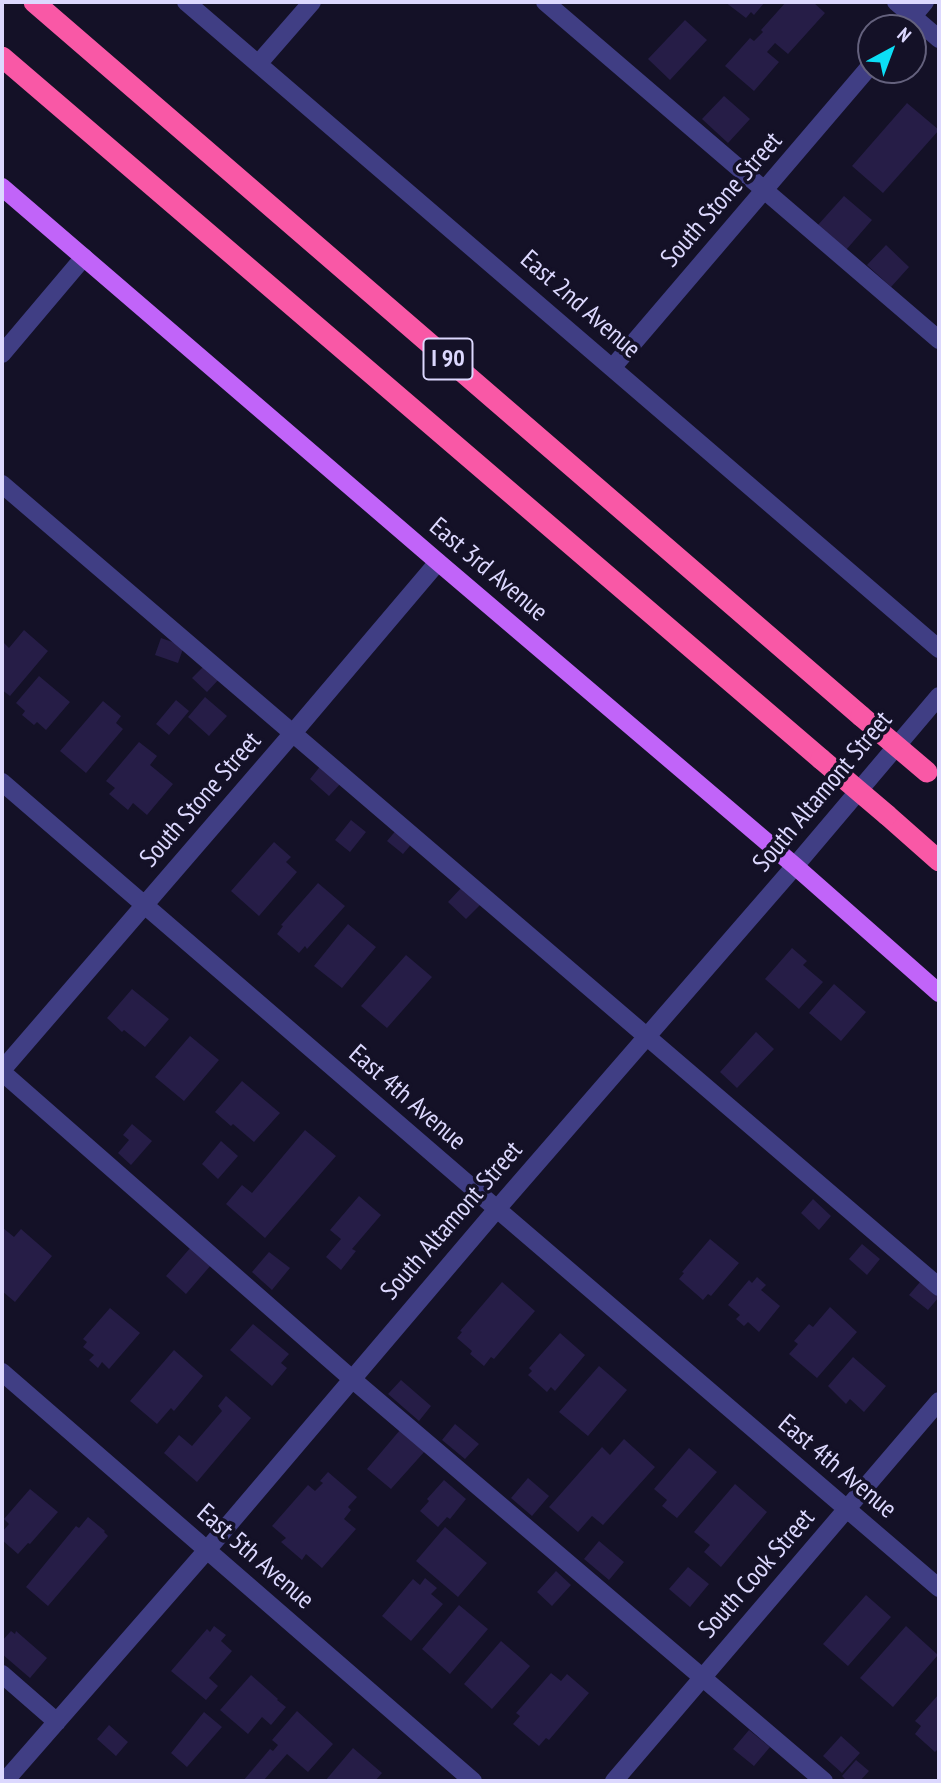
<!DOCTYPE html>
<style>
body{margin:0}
#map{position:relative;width:941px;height:1783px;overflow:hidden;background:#141127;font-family:"PT Sans Narrow",sans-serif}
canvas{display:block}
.frame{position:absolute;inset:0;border:4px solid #dcd8fe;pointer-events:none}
.north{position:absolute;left:857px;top:14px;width:70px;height:70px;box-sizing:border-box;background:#141127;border:2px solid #64617d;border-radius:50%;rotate:41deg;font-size:19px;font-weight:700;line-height:28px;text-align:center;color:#dcd8fe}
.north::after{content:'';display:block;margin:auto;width:24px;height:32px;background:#0cdff6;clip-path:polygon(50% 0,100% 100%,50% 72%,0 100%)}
</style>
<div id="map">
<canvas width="941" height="1783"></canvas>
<div class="frame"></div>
<div class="north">N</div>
</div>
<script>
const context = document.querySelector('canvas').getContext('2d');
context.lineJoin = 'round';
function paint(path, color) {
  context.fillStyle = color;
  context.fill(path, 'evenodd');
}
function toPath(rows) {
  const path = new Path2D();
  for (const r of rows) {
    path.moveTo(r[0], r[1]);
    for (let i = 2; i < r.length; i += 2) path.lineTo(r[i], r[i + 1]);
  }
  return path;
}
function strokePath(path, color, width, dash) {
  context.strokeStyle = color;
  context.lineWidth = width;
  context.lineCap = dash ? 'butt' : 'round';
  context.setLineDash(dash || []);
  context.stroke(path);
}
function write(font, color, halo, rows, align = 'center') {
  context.font = font + ' "PT Sans Narrow",sans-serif';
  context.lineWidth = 7;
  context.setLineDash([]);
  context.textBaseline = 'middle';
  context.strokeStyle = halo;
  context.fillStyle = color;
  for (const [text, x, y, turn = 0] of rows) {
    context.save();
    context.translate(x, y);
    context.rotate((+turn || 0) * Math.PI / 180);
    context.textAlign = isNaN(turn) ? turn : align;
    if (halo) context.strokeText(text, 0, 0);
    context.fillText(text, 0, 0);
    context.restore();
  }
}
paint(toPath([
 [725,2,765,2,754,15,751,12,746,18],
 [786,2,813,2,825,13,788,54,775,43,767,52,779,62,754,91,725,66,750,38,754,41,763,32,761,30],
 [685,20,707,40,670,80,648,59],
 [724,96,750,119,728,143,702,119],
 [907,103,939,130,883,193,852,166],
 [844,196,872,220,846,250,817,226],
 [886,245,909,267,891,287,867,265],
 [24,630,48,651,10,696,2,690,2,645,4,643,9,648],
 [161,638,184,646,178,663,155,655],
 [205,665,220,678,207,692,192,678],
 [39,676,70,702,46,730,37,722,34,725,22,715,25,711,16,703],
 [205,697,227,716,209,736,188,717],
 [176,700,189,711,169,735,156,724],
 [103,701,121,716,116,723,123,729,86,773,60,751],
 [139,742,157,756,150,765,173,784,147,815,133,803,128,810,109,794,115,788,106,781],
 [322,764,343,781,329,796,310,779],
 [351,820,366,832,350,852,335,840],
 [398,828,414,841,403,854,387,841],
 [274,842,291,857,286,862,297,872,259,916,231,891],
 [318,883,345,906,307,949,305,946,299,953,277,934,283,926,281,925],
 [462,887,480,905,466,919,448,902],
 [348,924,376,947,342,988,314,966],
 [792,948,807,961,803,965,823,982,799,1009,765,979],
 [406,955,432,977,387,1028,361,1006],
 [834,984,866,1012,841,1041,809,1013],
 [132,989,169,1019,145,1047,124,1030,122,1032,107,1018],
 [756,1032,774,1049,737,1088,720,1072],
 [190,1036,219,1060,184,1101,155,1077],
 [242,1081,280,1113,254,1142,233,1124,231,1126,215,1112],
 [132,1124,152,1141,131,1165,118,1153,129,1140,123,1135],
 [305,1130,336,1156,265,1238,226,1204,242,1185,252,1193],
 [221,1141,238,1156,218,1179,202,1164],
 [359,1196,381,1215,352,1249,356,1251,341,1270,326,1257,341,1239,330,1230],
 [813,1199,831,1216,819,1230,801,1213],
 [3,1228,14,1237,21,1229,52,1256,15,1302,2,1291],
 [710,1239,739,1263,711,1296,708,1294,703,1300,679,1279,684,1273,682,1272],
 [862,1244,880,1259,867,1275,849,1259],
 [191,1247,211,1265,186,1294,166,1276],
 [269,1252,290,1268,272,1290,252,1272],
 [757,1277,766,1285,761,1290,780,1306,759,1332,748,1322,744,1326,736,1319,740,1315,728,1305,749,1280,752,1283],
 [502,1282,535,1311,494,1359,491,1357,484,1366,470,1354,472,1351,457,1338,462,1332,460,1331],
 [920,1282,939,1297,928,1310,909,1295],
 [830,1307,857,1332,817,1378,789,1354,798,1344,794,1341,809,1324,813,1327],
 [110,1308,140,1333,109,1369,102,1362,98,1368,89,1360,94,1355,83,1347,87,1342,83,1339],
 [253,1324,289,1354,281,1363,287,1368,272,1386,230,1350],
 [560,1333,585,1355,555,1391,551,1387,547,1392,528,1375,532,1371,529,1368],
 [174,1350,203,1376,174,1411,171,1408,157,1424,130,1401],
 [853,1357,886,1386,864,1412,850,1399,846,1404,828,1386],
 [599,1366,627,1390,588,1436,559,1412],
 [401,1380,431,1406,419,1421,388,1394],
 [226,1396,251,1418,197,1482,164,1453,179,1435,192,1446,222,1411,218,1406],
 [455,1424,479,1444,465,1459,442,1440],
 [400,1430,425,1451,391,1489,367,1469],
 [624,1439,655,1467,603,1525,592,1516,578,1532,549,1507,602,1447,610,1455],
 [689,1448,717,1472,677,1518,662,1506,667,1500,654,1489],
 [328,1472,357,1497,348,1507,351,1510,344,1519,356,1529,322,1568,306,1554,302,1560,281,1542,286,1538,272,1526,308,1485,315,1491,323,1483,320,1481],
 [528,1478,549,1496,532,1516,511,1498],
 [444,1480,466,1499,450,1519,447,1517,438,1527,420,1511,429,1501,427,1499],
 [735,1484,767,1512,721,1567,704,1552,710,1545,694,1532],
 [30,1489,58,1512,30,1544,28,1543,18,1554,2,1540,2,1532,9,1524,4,1519],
 [88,1517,105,1531,104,1532,108,1536,48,1606,26,1587,76,1526,79,1528],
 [445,1527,487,1563,458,1597,416,1561],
 [599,1541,624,1562,609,1580,584,1559],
 [688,1567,709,1584,690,1607,669,1589],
 [556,1571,571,1585,552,1606,537,1592],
 [425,1578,437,1588,431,1594,443,1604,411,1641,382,1616,413,1579,420,1585],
 [866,1595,891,1617,848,1666,823,1644],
 [459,1605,488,1629,450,1674,422,1649],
 [214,1626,226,1635,221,1641,232,1651,209,1678,218,1686,206,1700,171,1671,207,1629,210,1632],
 [906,1626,938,1655,893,1707,860,1678],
 [11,1631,15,1634,16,1631,47,1658,30,1678,2,1654,2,1641],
 [501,1641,530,1666,492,1709,464,1684],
 [551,1673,561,1681,567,1674,589,1693,549,1740,546,1738,539,1746,513,1724,520,1716,516,1713],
 [251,1675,278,1699,277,1700,286,1707,271,1725,262,1717,248,1734,220,1710],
 [939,1694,939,1748,935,1752,915,1734,921,1726,915,1721],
 [297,1711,333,1744,308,1772,287,1754,263,1781,243,1781,270,1749,273,1751,278,1745,272,1740],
 [204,1712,222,1727,187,1767,171,1753],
 [109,1725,128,1742,116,1756,97,1739],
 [749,1730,770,1747,754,1766,733,1749],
 [841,1736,860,1753,842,1773,823,1756],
 [353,1748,382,1773,375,1781,325,1781],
 [856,1760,869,1771,860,1781,847,1781,842,1776]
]), '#261d47');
strokePath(toPath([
 [186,2,939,649],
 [545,2,939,340],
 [896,2,939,39],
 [903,28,925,2],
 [258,64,312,2],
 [2,354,84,257],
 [612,368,871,65],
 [2,484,939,1287],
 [2,782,497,1209,939,1588],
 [2,1070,293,733,438,562],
 [2,1072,352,1379,824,1781],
 [2,1372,473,1781],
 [2,1674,57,1722],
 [5,1781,207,1550,497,1209,795,866,939,696],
 [614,1781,939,1401]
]), '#403e84', 18);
strokePath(toPath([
 [2,187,438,562,795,866,939,993]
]), '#c164f9', 18);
strokePath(toPath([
 [34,2,861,716],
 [2,57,821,759],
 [887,815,939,861]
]), '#f958a6', 21);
strokePath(toPath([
 [861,716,927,772],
 [821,759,887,815]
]), '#f958a6', 21);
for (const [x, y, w] of [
 [448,359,49]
]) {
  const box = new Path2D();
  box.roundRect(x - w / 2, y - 20.5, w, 41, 5);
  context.fillStyle = '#141127';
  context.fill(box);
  strokePath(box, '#dcd8fe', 2);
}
write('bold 24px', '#dcd8fe', null, [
 ["I 90",448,359]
]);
write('26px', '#dcd8fe', '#141127', [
 ["South Stone Street",722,200,-49],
 ["East 2nd Avenue",580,305,41],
 ["East 3rd Avenue",488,570,40],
 ["South Altamont Street",823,792,-50],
 ["South Stone Street",201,800,-49],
 ["East 4th Avenue",407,1098,41],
 ["South Altamont Street",452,1221,-49],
 ["East 4th Avenue",837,1467,40],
 ["East 5th Avenue",255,1557,41],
 ["South Cook Street",757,1574,-49]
]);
</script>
